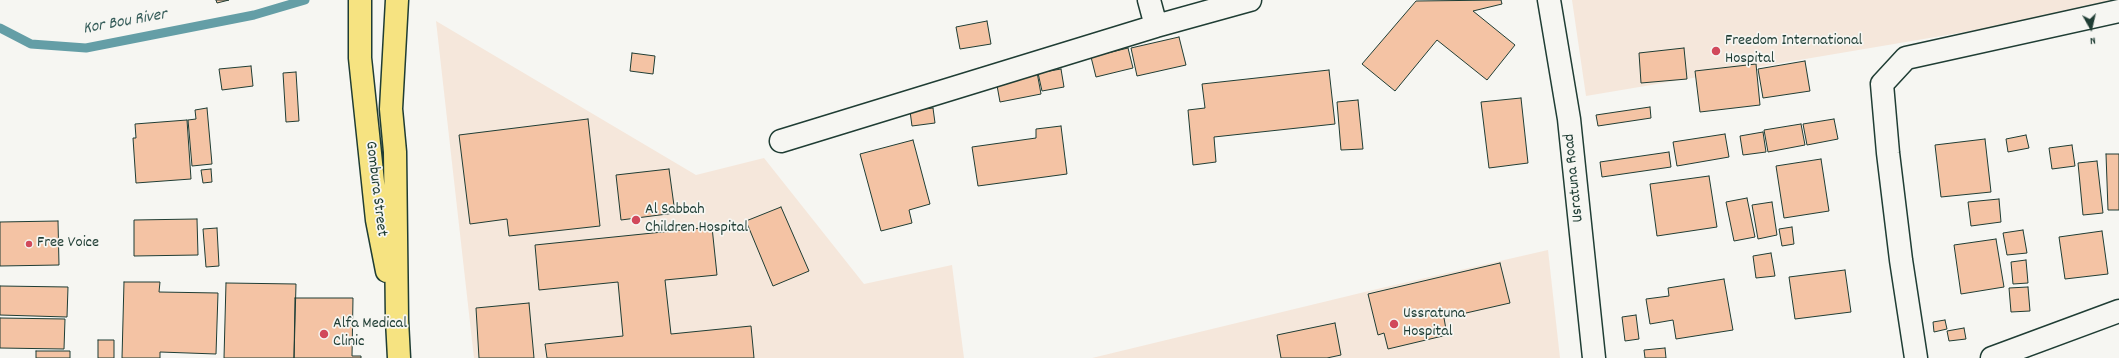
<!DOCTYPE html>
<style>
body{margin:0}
#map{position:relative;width:2119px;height:358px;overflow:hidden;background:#f6f6f2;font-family:Dekko,sans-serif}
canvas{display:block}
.north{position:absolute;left:2071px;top:8px;width:40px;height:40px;-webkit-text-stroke:3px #f6f6f2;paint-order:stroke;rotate:172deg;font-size:11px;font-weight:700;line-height:16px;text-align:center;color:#1f3d34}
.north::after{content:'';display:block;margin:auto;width:14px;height:18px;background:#1f3d34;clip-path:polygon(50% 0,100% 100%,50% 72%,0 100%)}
</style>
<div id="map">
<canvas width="2119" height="358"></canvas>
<div class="north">N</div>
</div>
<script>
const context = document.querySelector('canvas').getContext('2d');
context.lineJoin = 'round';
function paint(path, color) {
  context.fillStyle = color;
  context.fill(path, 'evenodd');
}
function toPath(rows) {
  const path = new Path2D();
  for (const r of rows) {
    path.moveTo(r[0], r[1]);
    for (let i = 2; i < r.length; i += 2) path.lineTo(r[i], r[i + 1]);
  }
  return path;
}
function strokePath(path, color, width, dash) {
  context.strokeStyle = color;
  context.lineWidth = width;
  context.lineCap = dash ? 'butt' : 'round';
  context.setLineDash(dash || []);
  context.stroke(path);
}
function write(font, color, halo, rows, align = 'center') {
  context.font = font + ' Dekko,sans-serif';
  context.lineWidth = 3.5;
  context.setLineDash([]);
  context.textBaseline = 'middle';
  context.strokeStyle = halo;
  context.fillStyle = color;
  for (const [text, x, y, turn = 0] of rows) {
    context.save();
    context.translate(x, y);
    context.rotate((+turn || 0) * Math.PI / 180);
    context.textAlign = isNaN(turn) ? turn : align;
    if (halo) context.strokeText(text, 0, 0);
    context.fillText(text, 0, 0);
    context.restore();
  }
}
paint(toPath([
 [1572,0,2119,0,2119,6,1586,96],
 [436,21,696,175,764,158,864,284,952,265,964,358,474,358],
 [1548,250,1560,358,1092,358,1373,290]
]), '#f5e7db');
strokePath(toPath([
 [0,28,31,44,86,48,254,15,305,0]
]), '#649ea6', 9);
const building = toPath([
 [216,0,229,0,217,3,216,0],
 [1501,0,1502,4,1473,11,1515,45,1487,80,1437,40,1395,91,1362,64,1416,1,1501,0],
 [987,21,991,44,960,49,956,27,987,21],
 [1179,37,1186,65,1137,76,1131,48,1179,37],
 [1128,48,1133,68,1096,77,1091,57,1128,48],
 [1684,48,1687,79,1641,83,1639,53,1684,48],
 [632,53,655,56,653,74,630,71,632,53],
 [1805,61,1810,91,1763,98,1758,69,1805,61],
 [1756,64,1760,105,1700,112,1695,71,1756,64],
 [251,66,253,86,222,90,219,69,251,66],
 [1061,69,1064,87,1042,91,1038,73,1061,69],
 [1329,70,1335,124,1214,137,1216,162,1193,165,1188,110,1205,108,1202,84,1329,70],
 [296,72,299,121,286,122,283,73,296,72],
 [1037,72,1041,94,1000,102,996,80,1037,72],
 [1521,98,1528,163,1489,168,1481,102,1521,98],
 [1358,100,1363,149,1341,150,1337,102,1358,100],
 [1650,107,1651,118,1598,126,1596,115,1650,107],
 [207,108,212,164,192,166,188,120,196,119,195,110,207,108],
 [933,108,935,123,912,126,910,111,933,108],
 [588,119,600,226,509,236,507,219,470,224,459,135,588,119],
 [1834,119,1838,139,1807,145,1803,124,1834,119],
 [187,120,191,179,136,183,133,138,136,138,135,124,187,120],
 [1801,124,1805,145,1768,152,1764,130,1801,124],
 [1061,126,1067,174,978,186,972,147,1036,138,1036,129,1061,126],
 [1763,132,1766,152,1743,155,1740,136,1763,132],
 [1725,134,1729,157,1677,166,1673,142,1725,134],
 [2026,135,2029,148,2008,152,2006,139,2026,135],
 [1985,139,1991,192,1941,197,1935,145,1985,139],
 [913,140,930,204,909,210,912,223,881,231,860,154,913,140],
 [2072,145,2075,166,2052,169,2049,148,2072,145],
 [1669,152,1671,167,1602,177,1600,162,1669,152],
 [2106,154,2119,154,2119,210,2108,210,2106,154],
 [1821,159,1829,211,1784,218,1776,166,1821,159],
 [2097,161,2103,213,2083,215,2078,163,2097,161],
 [211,169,212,182,203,183,201,170,211,169],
 [669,169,675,213,621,220,616,175,669,169],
 [1709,176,1717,227,1657,236,1650,184,1709,176],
 [1747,198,1755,237,1734,241,1726,202,1747,198],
 [1999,199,2001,222,1971,226,1968,202,1999,199],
 [1772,202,1777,235,1758,239,1752,205,1772,202],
 [781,207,809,271,773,286,746,221,781,207],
 [197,219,198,255,134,256,134,220,197,219],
 [58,221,59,265,0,266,0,222,58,221],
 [712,227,717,275,665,280,671,334,751,326,754,358,547,358,545,344,623,336,618,282,539,290,535,245,712,227],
 [1792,227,1794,244,1782,246,1779,229,1792,227],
 [217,228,219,266,206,267,203,229,217,228],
 [2023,230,2027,253,2007,255,2003,233,2023,230],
 [2102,231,2108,274,2065,279,2059,237,2102,231],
 [1996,239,2004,287,1961,294,1954,245,1996,239],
 [1771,253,1775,276,1756,278,1753,256,1771,253],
 [2026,260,2028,283,2013,284,2011,262,2026,260],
 [1500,263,1510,303,1444,318,1447,335,1388,349,1384,333,1378,335,1368,294,1500,263],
 [1845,270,1851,312,1795,319,1789,277,1845,270],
 [1724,279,1733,330,1676,339,1673,320,1650,324,1646,299,1669,296,1668,288,1724,279],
 [124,282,160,282,159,292,218,293,216,354,160,352,160,358,122,358,124,282],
 [226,283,296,284,294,358,224,358,226,283],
 [0,286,68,287,67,317,0,315,0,286],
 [2028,287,2030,311,2011,312,2009,288,2028,287],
 [295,298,353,298,352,356,361,356,361,358,294,358,295,298],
 [529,303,534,358,479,358,476,308,529,303],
 [1636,315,1639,339,1625,341,1622,317,1636,315],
 [0,318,65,319,64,349,0,348,0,318],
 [1945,320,1947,329,1934,332,1933,322,1945,320],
 [1335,323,1341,355,1327,358,1281,358,1277,335,1335,323],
 [1964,328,1966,339,1949,341,1947,331,1964,328],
 [98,340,114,340,114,358,98,358,98,340],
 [1665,348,1666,358,1645,358,1644,350,1665,348],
 [36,351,70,351,70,358,36,358,36,351]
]);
paint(building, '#f4c3a4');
strokePath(building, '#1f3d34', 1);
const street = toPath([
 [1149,0,1156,26],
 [1549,0,1569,119,1594,358],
 [781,141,1156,26,1250,0],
 [1916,358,1901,260,1888,153,1882,84,1906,58,2119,11],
 [1992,358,2119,311]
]);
const primary = toPath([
 [360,0,360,58,377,220,387,271],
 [397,0,391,109,395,152,397,320,399,358]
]);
strokePath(street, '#1f3d34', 25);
strokePath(primary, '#1f3d34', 25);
strokePath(street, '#f6f6f2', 22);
strokePath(primary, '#f6e381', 22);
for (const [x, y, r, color] of [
 [1716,51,5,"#d1495b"],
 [636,220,5,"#d1495b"],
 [29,244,4,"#d1495b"],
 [1394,324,5,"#d1495b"],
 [324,334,5,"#d1495b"]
]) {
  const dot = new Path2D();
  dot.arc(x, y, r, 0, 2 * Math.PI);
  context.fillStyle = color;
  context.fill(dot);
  strokePath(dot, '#f6f6f2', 1.5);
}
write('16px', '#1f3d34', '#f6f6f2', [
 ["Freedom International",1725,42],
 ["Hospital",1725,60],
 ["Al Sabbah",645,211],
 ["Children Hospital",645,229],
 ["Free Voice",37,244],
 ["Ussratuna",1403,315],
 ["Hospital",1403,333],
 ["Alfa Medical",333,325],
 ["Clinic",333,343]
], 'left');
write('16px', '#1f3d34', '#f6f6f2', [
 ["Usratuna Road",1575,178,-96],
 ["Gombura Street",375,189,83]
]);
write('italic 17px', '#365d5a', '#f6f6f2', [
 ["Kor Bou River",125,23,-10]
]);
</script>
